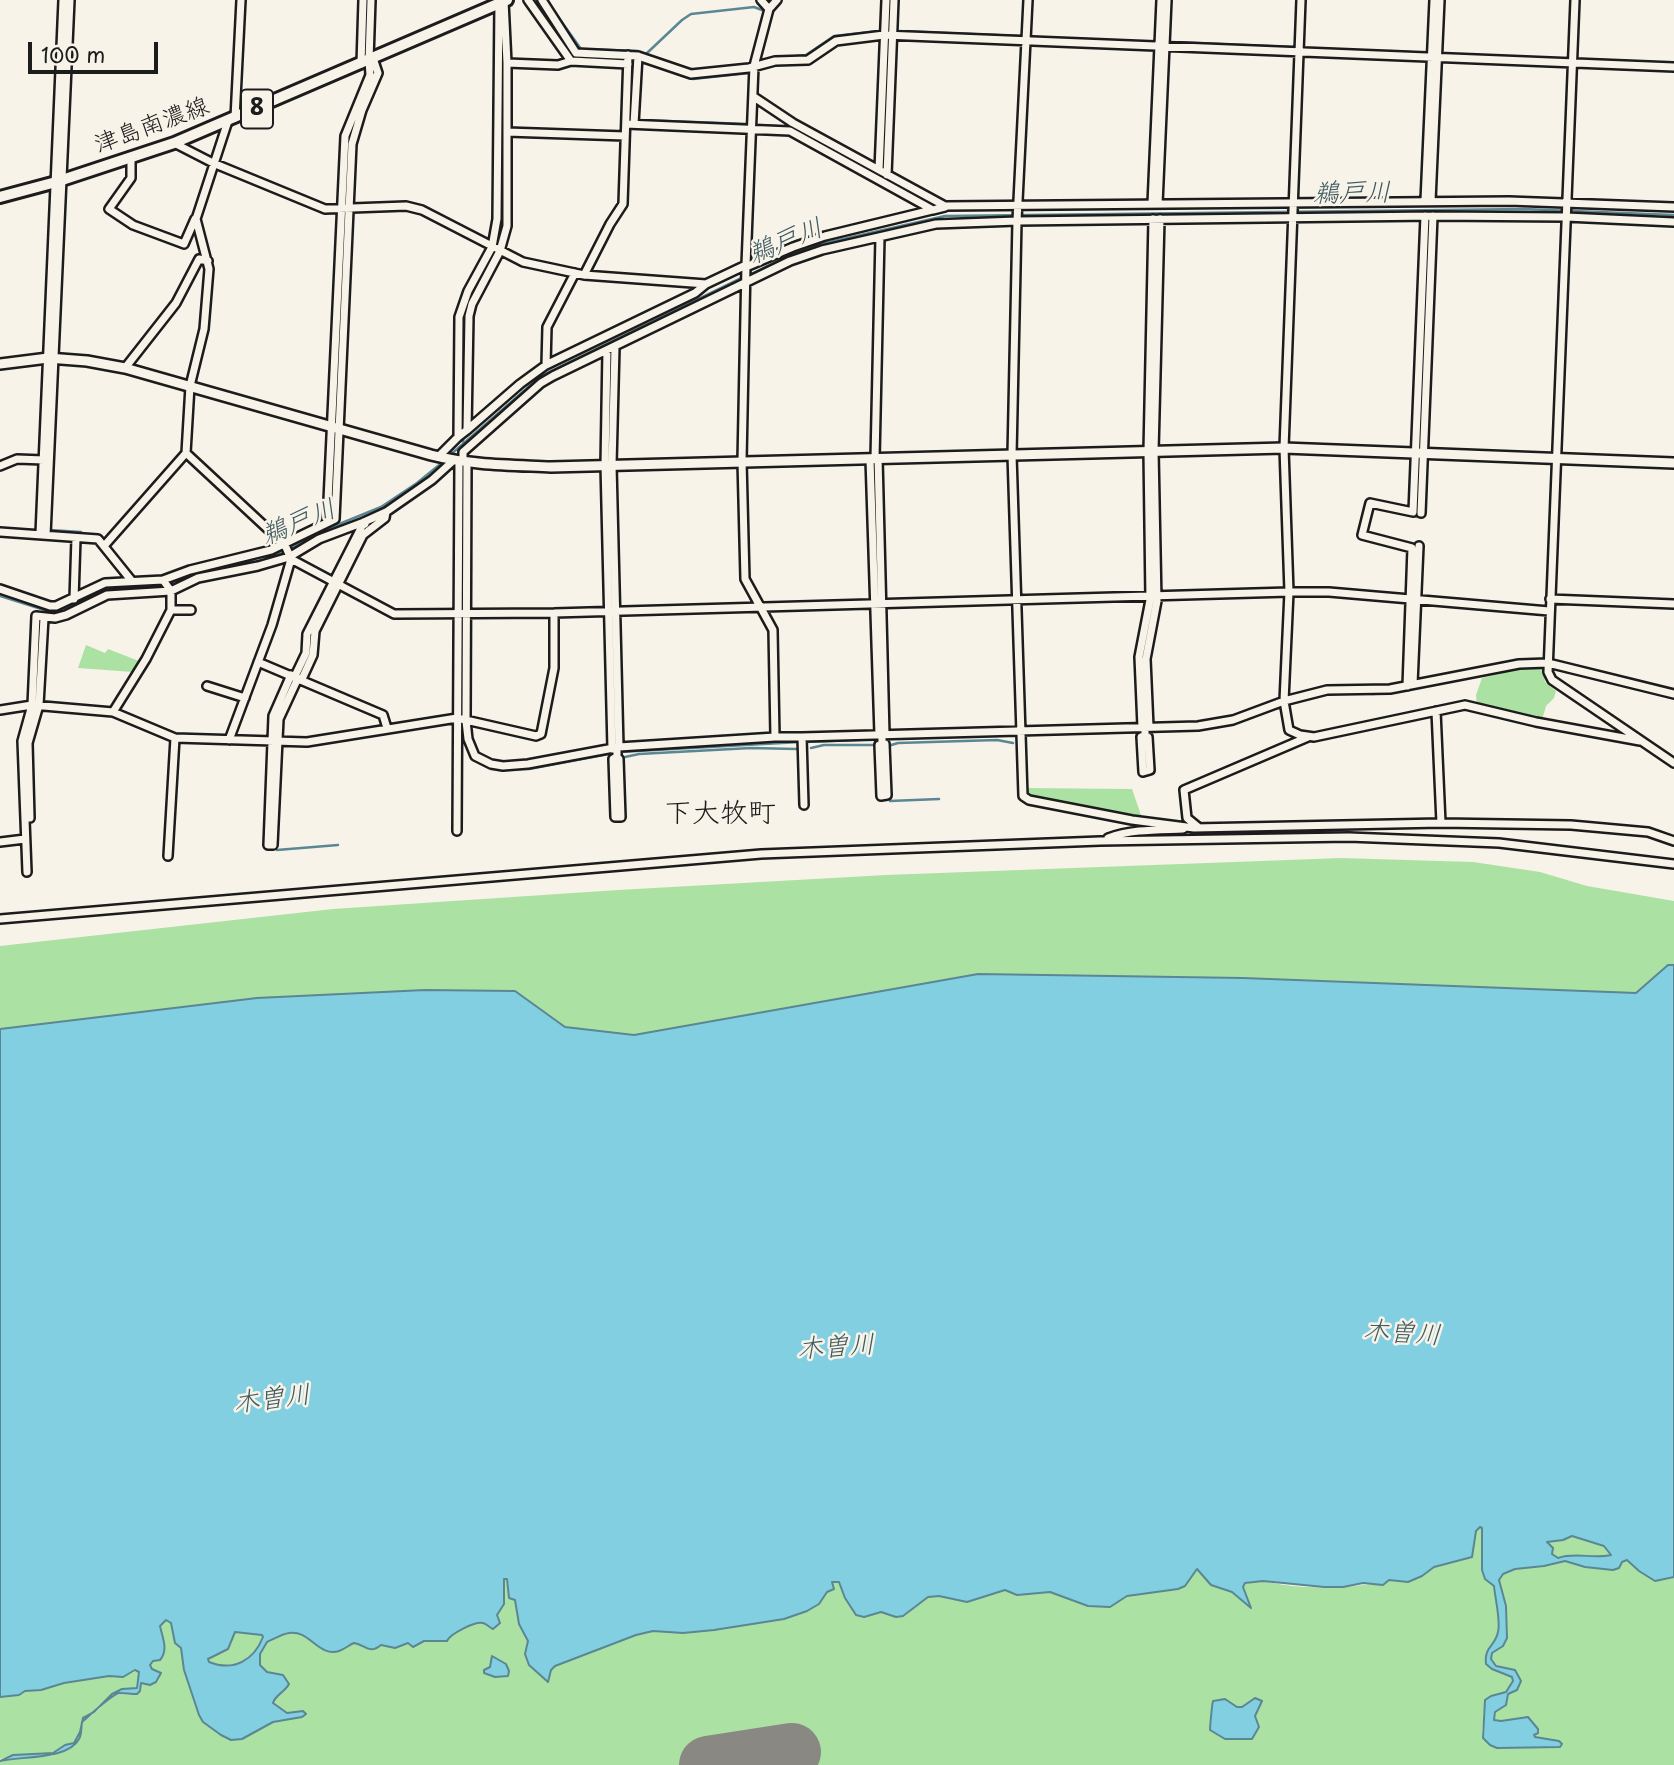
<!DOCTYPE html>
<meta charset="utf-8">
<style>
body{margin:0}
#map{position:relative;width:1674px;height:1765px;overflow:hidden;background:#f7f3e8;font-family:"Playpen Sans",sans-serif}
canvas{display:block}
.scale{position:absolute;left:28px;top:42px;width:130px;height:32px;box-sizing:border-box;border:4px solid #1c1c1c;border-top:0;padding-left:9px;font-size:21px;line-height:24px;white-space:nowrap;color:#1c1c1c;-webkit-text-stroke:5px #f7f3e8;paint-order:stroke}
</style>
<div id="map">
<canvas width="1674" height="1765"></canvas>
<div class="scale">100 m</div>
</div>
<script>
const g = document.querySelector('canvas').getContext('2d');
g.lineJoin = 'round';
function fillPath(path, color) { g.fillStyle = color; g.fill(path, 'evenodd'); }
function trace(path, color, width, dash) { g.strokeStyle = color; g.lineWidth = width; g.lineCap = dash ? 'butt' : 'round'; g.setLineDash(dash || []); g.stroke(path); }
function drawText(font, color, halo, rows, align = 'center') {
  g.font = font + ' "Playpen Sans","Klee One",sans-serif'; g.lineWidth = 5; g.setLineDash([]); g.textBaseline = 'middle'; g.strokeStyle = halo; g.fillStyle = color; for (const [text, x, y, turn = 0] of rows) {
    g.save(); g.translate(x, y); g.rotate((+turn || 0) * Math.PI / 180); g.textAlign = isNaN(turn) ? turn : align; if (halo) g.strokeText(text, 0, 0); g.fillText(text, 0, 0); g.restore();
  }
}
fillPath(new Path2D(`
 M86,645L105,653L108,649L139,661L133,672L78,668Z
 M1540,667L1543,669L1545,682L1556,691L1554,698L1546,706L1542,720L1477,705L1476,695L1482,678L1519,669Z
 M1025,788L1132,789L1142,818L1033,800L1027,796Z
 M1341,858L1473,862L1540,872L1587,886L1674,901V965H1667L1636,993L1243,978L977,974L634,1035L565,1027L515,991L425,990L257,998L0,1029V946L333,909L618,890L886,875Z
 M1480,1527L1482,1528V1570L1485,1579L1494,1586C1495,1598 1501,1622 1498,1632C1495,1647 1485,1646 1486,1664L1492,1669L1512,1677L1513,1681L1506,1692L1491,1696L1485,1700L1482,1733L1487,1743L1497,1748H1557L1562,1744L1559,1741L1535,1737L1534,1735L1539,1731L1528,1717L1501,1721L1494,1720L1496,1711L1506,1705L1508,1694L1517,1690L1521,1681L1515,1670L1496,1666L1491,1659L1492,1653L1503,1646L1507,1638L1506,1606L1499,1580L1503,1574L1515,1569L1544,1566L1565,1561L1585,1567L1613,1570L1619,1568L1622,1562L1627,1560L1639,1571L1655,1581L1674,1577V1765H0V1761L23,1757L52,1756L72,1745C63,1745 60,1752 52,1753C34,1756 18,1753 0,1759V1697L19,1695L25,1691L41,1690L64,1683L109,1676L123,1677L139,1670L137,1688C104,1693 109,1703 83,1718L81,1725C85,1718 92,1716 98,1710C116,1692 111,1695 137,1694L140,1691L141,1683L152,1685L158,1681L161,1673L152,1669L150,1665L153,1661L160,1660C168,1650 162,1636 160,1625L166,1620L171,1623L175,1643L181,1648L184,1670L199,1715L203,1722L225,1737L231,1740L242,1739L273,1722L302,1717L306,1714L303,1711L287,1713L273,1703C275,1694 285,1692 289,1684L283,1675L267,1672L260,1665V1654L267,1642C275,1638 286,1631 294,1633C310,1636 324,1656 339,1651C345,1649 349,1644 354,1643C366,1645 369,1655 381,1645L395,1648L408,1643L413,1647L424,1641H447C450,1634 475,1621 483,1623C487,1624 490,1627 493,1629L500,1623L497,1615L504,1604L503,1579H507L509,1598L515,1600L519,1624L528,1641L525,1654L529,1665L547,1682L551,1670L555,1666L636,1635L653,1631L683,1633L714,1630L784,1619L807,1611L819,1604L827,1592L834,1589L832,1582H839L845,1598L856,1615L864,1617L881,1612L896,1617L904,1616L928,1597L939,1596L967,1602L1005,1590L1017,1595L1050,1592L1088,1606L1110,1607L1127,1596L1178,1589L1185,1586L1197,1569L1211,1585L1232,1592L1250,1607L1242,1587C1248,1581 1260,1581 1268,1582C1290,1587 1316,1588 1339,1587C1356,1587 1364,1583 1383,1585L1389,1580L1408,1582L1422,1576L1434,1567L1472,1557L1476,1531ZM493,1656L506,1664L509,1671L506,1677H495L484,1673V1670L490,1667ZM1255,1698L1262,1701L1255,1716L1259,1728L1252,1739H1225L1210,1730C1210,1727 1212,1704 1213,1700L1225,1699L1236,1707H1242Z
 M1572,1536L1604,1546L1611,1555L1595,1557L1580,1555L1558,1558L1551,1554L1553,1548L1547,1542L1563,1540Z
 M235,1632L262,1635L263,1637C253,1660 234,1673 209,1662L208,1660L231,1643Z`), '#ace1a4');
const water = new Path2D(`
 M1668,965H1674V1577L1655,1581L1639,1571L1627,1560L1622,1562L1619,1568L1613,1570L1585,1567L1565,1561L1544,1566L1515,1569L1503,1574L1499,1580L1506,1606L1507,1638L1503,1646L1492,1653L1491,1659L1496,1666L1515,1670L1521,1681L1517,1690L1508,1694L1506,1705L1495,1712L1494,1720L1501,1721L1528,1717L1538,1729V1733L1534,1735L1535,1737L1559,1741L1562,1744L1560,1747L1497,1748L1490,1745L1483,1738L1485,1700L1491,1696L1506,1692L1513,1681L1512,1677L1492,1669L1486,1664C1484,1646 1495,1647 1498,1632C1501,1622 1495,1598 1494,1586L1485,1579L1482,1570V1528L1480,1527L1476,1531L1472,1557L1434,1567L1422,1576L1408,1582L1389,1580L1383,1585L1363,1583L1343,1587H1324L1263,1581L1245,1583L1243,1587L1251,1608L1232,1592L1211,1585L1197,1569L1185,1586L1178,1589L1127,1596L1110,1607L1088,1606L1050,1592L1017,1595L1005,1590L967,1602L939,1596L928,1597L903,1616L896,1617L881,1612L864,1617L856,1615L845,1598L839,1582H832L834,1589L827,1592L819,1604L807,1611L784,1619L714,1630L683,1633L653,1631L636,1635L555,1666L551,1670L548,1682L529,1665L525,1654L528,1641L519,1624L515,1600L509,1598L507,1579H504V1604L497,1615L500,1623L493,1629C489,1627 487,1624 483,1623C475,1621 450,1634 447,1641H424L413,1647L408,1643L395,1648L381,1645C369,1655 366,1645 354,1643C349,1645 345,1649 339,1651C319,1658 309,1629 289,1633C282,1634 274,1639 267,1642L260,1654V1665L267,1672L283,1675L289,1684C285,1692 275,1695 273,1703L287,1713L303,1711L306,1714L302,1717L273,1722L242,1739L231,1740L221,1735L203,1722L199,1715L184,1670L181,1648L175,1643L171,1623L166,1620L160,1626C162,1636 169,1650 160,1660L153,1661L150,1665L152,1669L161,1673L156,1682L150,1685L141,1683L140,1691L137,1694C131,1694 125,1693 119,1693C111,1695 89,1716 82,1722C81,1727 82,1734 79,1739C68,1760 21,1756 0,1761L13,1755L53,1753L65,1745L74,1743L80,1732L83,1718L94,1712L112,1694L122,1689L137,1688L139,1672L135,1670L123,1677L109,1676L64,1683L41,1690L25,1691L19,1695L0,1697V1029L257,998L425,990L515,991L565,1027L634,1035L978,974L1243,978L1636,993ZM1572,1536L1604,1546L1611,1555C1593,1559 1575,1552 1558,1558L1552,1554L1553,1548L1547,1542L1563,1540ZM235,1632L262,1635L263,1637C254,1660 234,1672 209,1662L208,1659L228,1649Z
 M492,1656L506,1664L509,1671L508,1676L495,1677L484,1673V1670L490,1667Z
 M1255,1698L1262,1701L1255,1716L1259,1727L1252,1739H1225L1210,1730C1210,1727 1212,1704 1213,1701L1225,1699L1237,1707H1242Z`);
fillPath(water, '#83cfe2');
trace(water, '#5a8793', 2);
trace(new Path2D(`
 M534,0L573,56L577,59
 M546,0L581,49L638,51
 M898,31L1020,36
 M1033,37L1152,42
 M1171,42L1293,47L1296,45
 M1306,48L1378,51
 M1390,51L1426,53
 M503,54L504,99
 M646,54L682,20L691,14L754,7L762,10
 M365,55L367,0
 M1569,56L1571,0
 M763,60L806,55L834,36L880,31
 M644,62L693,79L749,73
 M631,109L633,61
 M638,120L748,124
 M759,125L790,127L872,171
 M348,147L355,120
 M884,169L886,119
 M881,176L934,206
 M497,246L504,176
 M749,275L792,254L821,244L945,216L1524,209L1674,215
 M467,310L495,252
 M336,421L339,347
 M463,428L466,316
 M1420,445L1429,220
 M463,450V439
 M738,455L739,430
 M449,456L541,376L743,277
 M334,465L335,436
 M738,469L740,499
 M1401,513L1417,517L1419,460
 M50,530L81,532V535
 M78,579L80,544
 M747,589L752,602
 M0,596L54,613L106,590L164,587L196,573L283,552L332,527L381,507L417,483L444,461
 M462,611L463,470
 M758,611L769,632L770,646
 M462,618V717
 M310,646L312,632
 M770,655L771,702
 M1553,668L1587,676
 M302,669L309,656
 M37,682L40,620
 M1349,693L1374,694L1388,692
 M1321,695L1339,693
 M771,709V730
 M0,714L27,710
 M1237,722L1280,707
 M462,724L464,742L472,756
 M1209,728L1227,724
 M1147,731L1171,730
 M1023,735L1142,732
 M884,739L1017,735
 M805,742L879,739
 M888,746L898,743L997,740L1013,743
 M811,748L824,745H873
 M619,752L800,742
 M625,757L639,754L751,748L796,749
 M504,769H529L614,753
 M890,801L939,799
 M277,850L338,845`), '#5a8793', 2.5);
trace(new Path2D(`
 M708,1765L792,1752`), '#8a8882', 58);
const minor = new Path2D(`
 M542,0L576,53L638,56L691,74L749,68L775,61L808,60L836,41L884,35L1674,67
 M761,0L769,9L754,66L746,265L742,461L745,579L773,630L775,737H802L804,805
 M1028,0L1017,221L1012,455L1023,796L1029,800L1132,820L1194,828L1441,823L1571,825L1648,832L1674,841
 M1301,0L1284,448L1289,592L1284,701L1289,730L1300,735L1314,737L1465,705L1536,722L1640,741
 M1575,0L1548,672L1552,680L1674,763
 M769,9L777,0
 M571,61L628,64
 M507,63L558,65L571,61L528,0
 M361,64L363,0
 M754,97L793,123L879,170L886,0
 M235,118L241,0
 M228,121L196,219L209,269L204,329L190,386L186,453L285,545L291,559L394,614L554,613L1289,592H1329L1549,611
 M626,124L790,131L933,210L945,207
 M634,124L638,56
 M507,132L625,136
 M174,143L213,163L325,209L406,206L422,210L523,262L584,275L706,284L746,265
 M131,158V178L109,209L133,225L184,244L195,219
 M879,170L945,206L1509,201L1674,207
 M887,175L894,0
 M1425,201L1434,0
 M1431,201L1440,0
 M1152,204L1161,0
 M1158,204L1167,0
 M746,267L793,247L825,236L932,210
 M584,275L610,224L623,204L628,55
 M615,347L612,465L619,747
 M607,350L605,465L612,749
 M546,365L547,327L575,273
 M125,368L176,303L199,259L208,261
 M467,430L520,384L546,365L695,293L706,284
 M458,437L467,430L469,316L472,304L500,251L507,226V63L504,1
 M438,457L458,437L459,317L468,291L492,247L497,219L499,1
 M875,458L880,237
 M878,458L885,735
 M870,459L879,735
 M463,461V452L541,383L553,376L790,261L822,250L936,224L1017,221L1433,216L1566,217L1674,222
 M467,462L466,721L468,739L475,756L491,764L503,766L528,764L619,747L775,737
 M0,466L17,459L44,460
 M1421,513L1433,216
 M327,522L345,136L370,75L369,60L371,0
 M365,524L364,522L386,512
 M0,532L98,539L131,580
 M40,534L63,0
 M46,535L70,0
 M104,546L186,453
 M0,589L50,606H56L105,583L163,580L190,570L271,550L335,519L352,144L362,110L378,73L373,58
 M74,599L76,538
 M1550,599L1674,604
 M171,610H191
 M258,662L383,715L387,728
 M291,675L273,716L268,845H273L279,719L298,678
 M295,676L306,653L307,634L364,522
 M302,679L313,655L315,631L363,535L385,518L386,512L432,480L454,460
 M1413,684L1419,546
 M207,686L245,698
 M1407,686L1412,548L1362,535L1370,503L1413,512L1425,216
 M0,710L32,705L113,712L175,738L307,742L457,718L536,736L541,734L554,668V613
 M1436,711L1441,823
 M113,712L146,659L171,610V591L163,580
 M1142,727L1139,657L1150,600L1148,451L1153,219
 M1145,727V736L1141,737L1143,772L1150,770L1148,737L1145,736
 M1149,727L1146,659L1157,601L1154,451L1160,219
 M802,737L1198,726L1233,720L1284,701L1327,690L1390,689L1519,664L1548,663L1674,694
 M229,740L272,625L291,559
 M882,744H885L887,795L881,796L879,745L882,744V735
 M617,748V757L613,759L615,817H621L619,759L617,757
 M30,818L28,743L39,705L44,618
 M1198,827L1187,818L1184,790L1308,737
 M457,831L459,461
 M1108,838C1132,829 1158,830 1183,829
 M0,842L25,839
 M168,856L175,738
 M27,872L22,741L32,705L36,616L55,618L66,615L107,595L171,591L198,578L258,566L289,557L319,539L364,522
 M0,919L761,854L1100,841L1349,837L1499,843L1674,864`);
const tertiary = new Path2D(`
 M0,364L48,358L87,361L125,368L431,455C470,465 510,465 551,467L1284,448L1674,463`);
const primary = new Path2D(`
 M0,197L56,182L174,143L507,0`);
trace(minor, '#1c1c1c', 12);
trace(tertiary, '#1c1c1c', 14);
trace(primary, '#1c1c1c', 16);
trace(minor, '#f7f3e8', 7);
trace(tertiary, '#f7f3e8', 9);
trace(primary, '#f7f3e8', 10);
for (const [x, y, w] of [
 [257,109,32]
]) { const box = new Path2D(); box.roundRect(x - w / 2, y - 19.5, w, 39, 5); g.fillStyle = '#f7f3e8'; g.fill(box); trace(box, '#1c1c1c', 2); }
drawText('bold 23px', '#1c1c1c', null, [
 ["8",257,109]
]);
drawText('24px', '#1c1c1c', '#f7f3e8', [
 ["津島南濃線",152,126,-20]
]);
drawText('italic 26px', '#405b61', '#f7f3e8', [
 ["鵜戸川",1352,194,-1],
 ["鵜戸川",786,242,-22],
 ["鵜戸川",299,523,-22],
 ["木曽川",1402,1334,4],
 ["木曽川",836,1348,-4],
 ["木曽川",272,1400,-7]
]);
drawText('28px', '#1c1c1c', '#f7f3e8', [
 ["下大牧町",720,814]
]);
</script>
